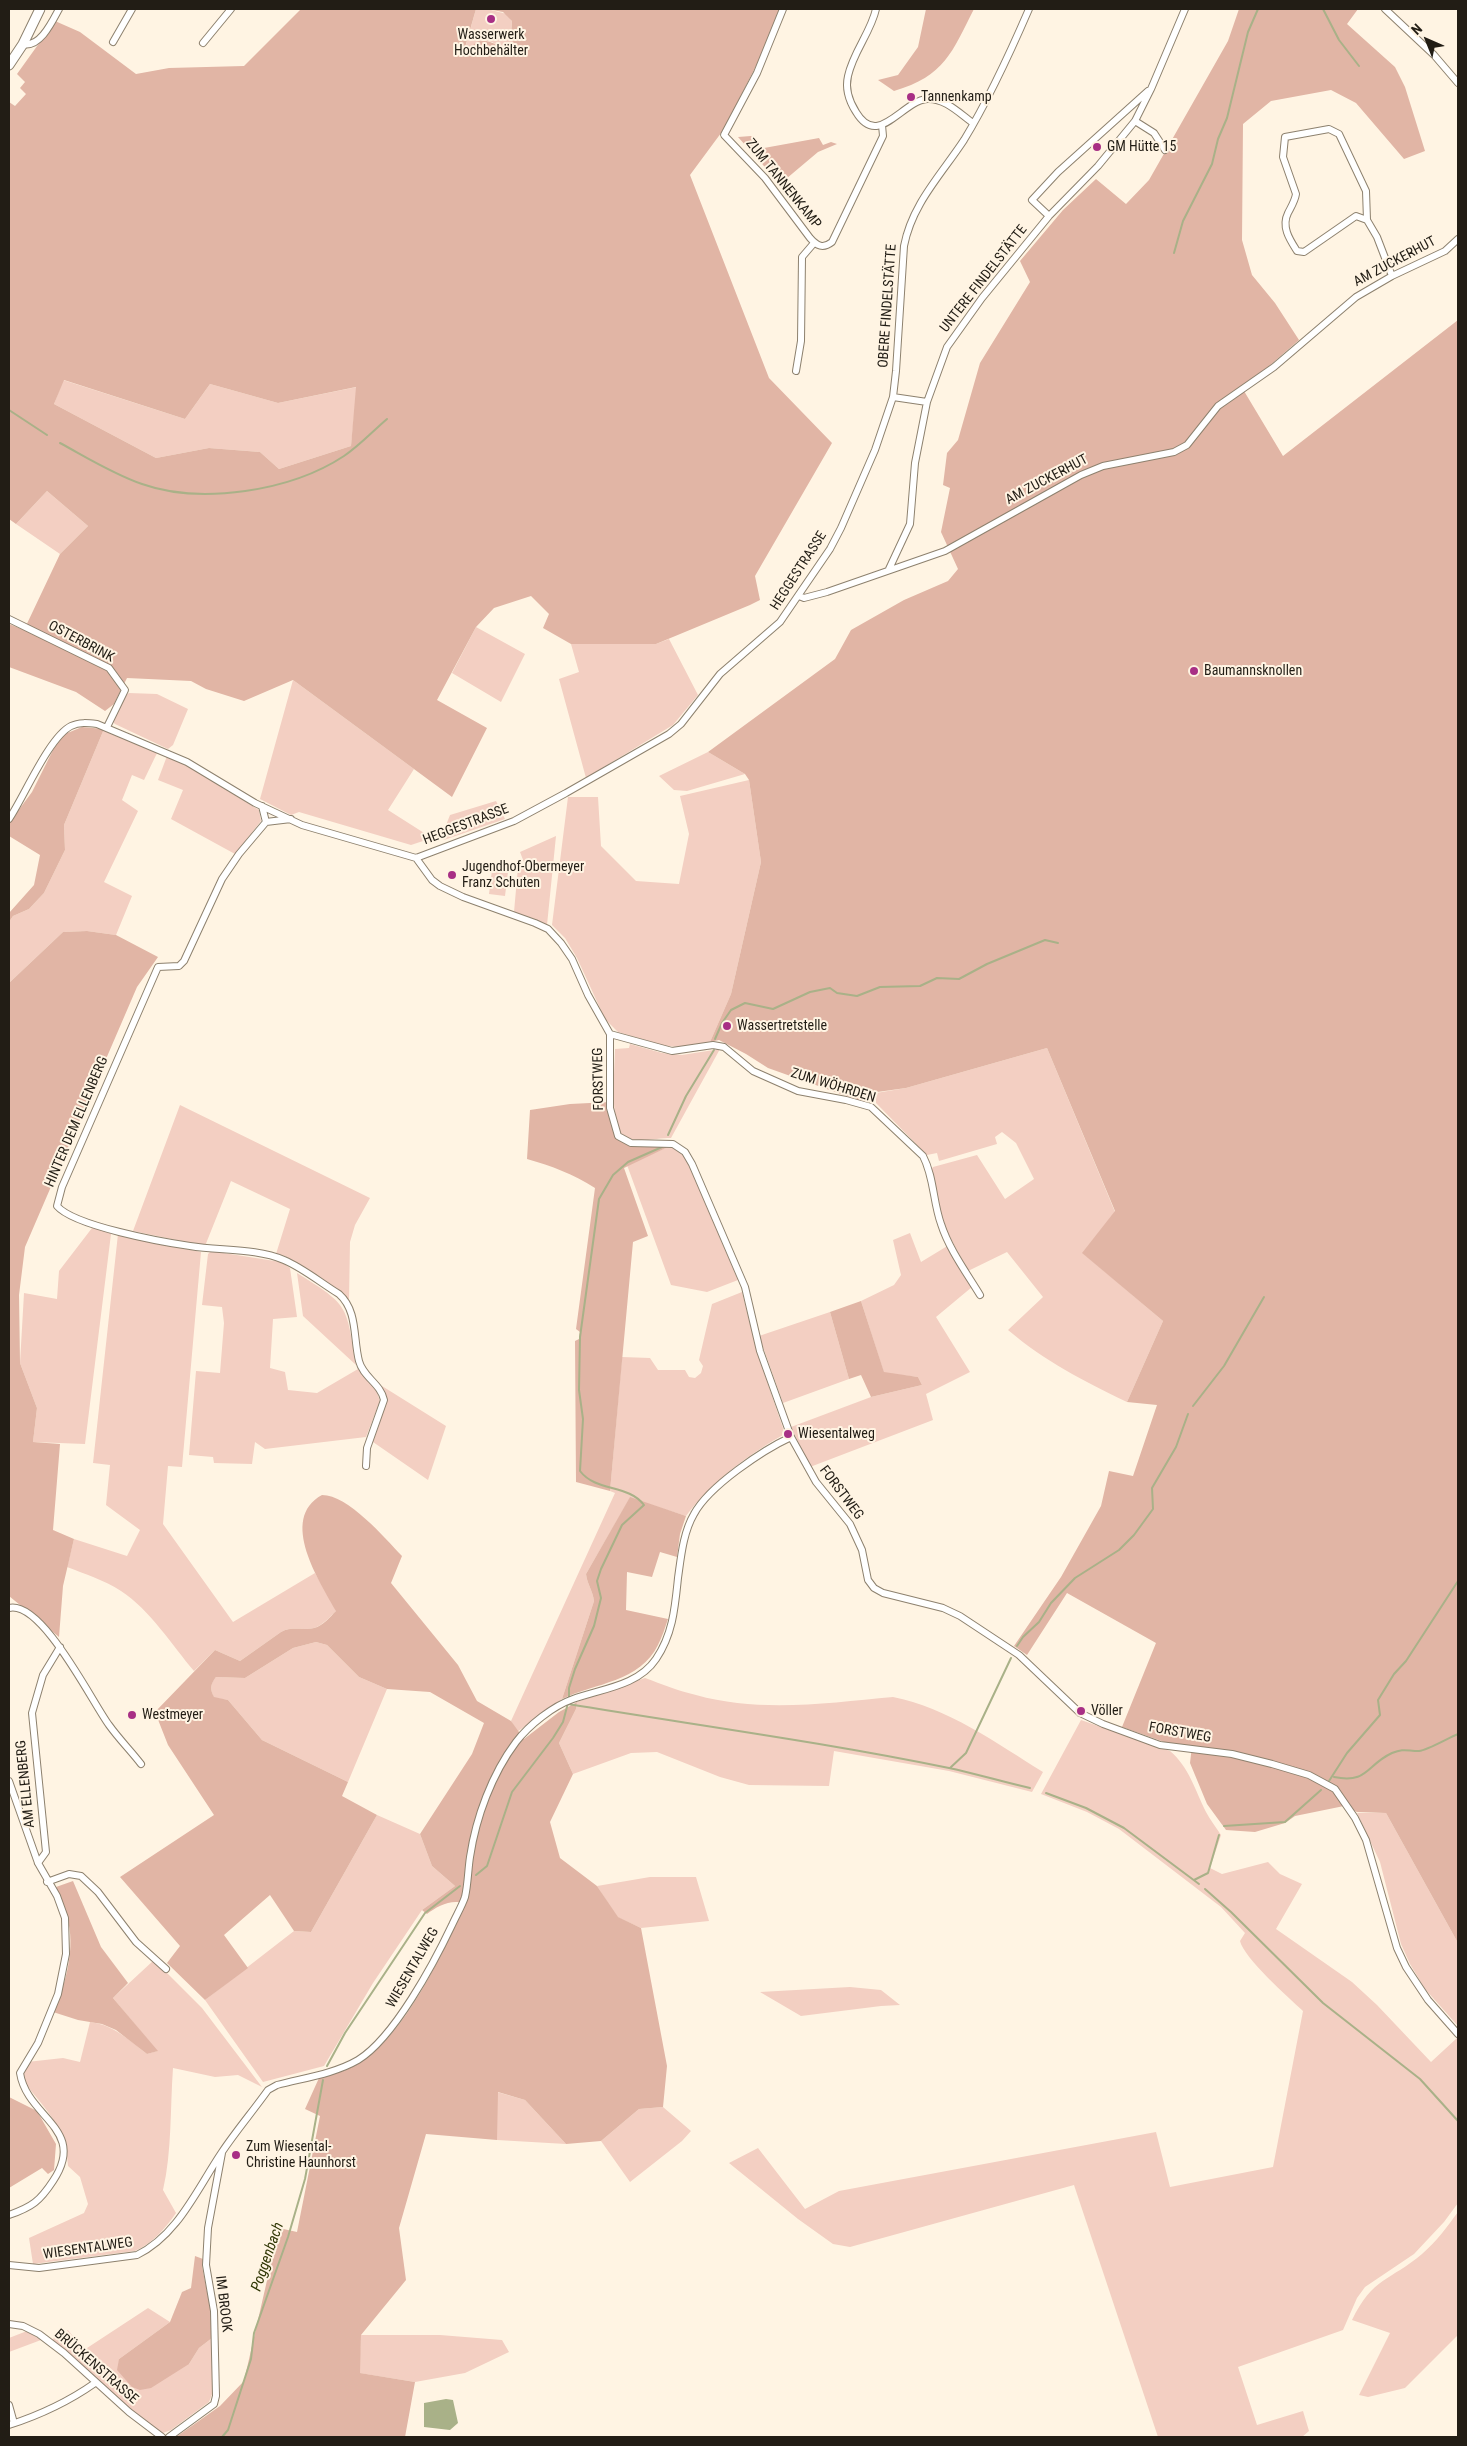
<!DOCTYPE html>
<meta charset="utf-8">
<style>
body{margin:0}
#map{position:relative;width:1467px;height:2446px;overflow:hidden;background:#fff4e3;font-family:"Roboto Condensed",sans-serif}
canvas{display:block}
.frame{position:absolute;inset:0;border:10px solid #221d15;pointer-events:none}
.north{position:absolute;left:1402px;top:15px;width:50px;height:50px;-webkit-text-stroke:4px #fff4e3;paint-order:stroke;rotate:316deg;font-size:14px;font-weight:700;line-height:20px;text-align:center;color:#221d15}
.north::after{content:'';display:block;margin:auto;width:18px;height:22px;background:#221d15;clip-path:polygon(50% 0,100% 100%,50% 72%,0 100%)}
</style>
<div id="map">
<canvas width="1467" height="2446"></canvas>
<div class="frame"></div>
<div class="north">N</div>
</div>
<script>
const g = document.querySelector('canvas').getContext('2d');
g.lineJoin = 'round';
function fillPath(path, color) { g.fillStyle = color; g.fill(path, 'evenodd'); }
function trace(path, color, width, dash) { g.strokeStyle = color; g.lineWidth = width; g.lineCap = dash ? 'butt' : 'round'; g.setLineDash(dash || []); g.stroke(path); }
function drawText(font, color, halo, rows, align = 'center') {
  g.font = font + ' "Roboto Condensed",sans-serif'; g.lineWidth = 4; g.setLineDash([]); g.textBaseline = 'middle'; g.strokeStyle = halo; g.fillStyle = color; for (const [text, x, y, turn = 0] of rows) {
    g.save(); g.translate(x, y); g.rotate((+turn || 0) * Math.PI / 180); g.textAlign = isNaN(turn) ? turn : align; if (halo) g.strokeText(text, 0, 0); g.fillText(text, 0, 0); g.restore();
  }
}
fillPath(new Path2D(`
 M476,9H487L507,14L512,21L511,32L516,50L512,55L492,42L482,40L471,47L469,52H464Z
 M63,380L185,419L210,384L278,403L357,387L351,446L279,469L260,452L209,448L156,458L54,404Z
 M47,491L88,526L60,554L16,524Z
 M476,627L525,654L501,702L452,673Z
 M669,639L698,695L673,725L586,778L559,679L579,672L571,644H656Z
 M293,680L414,769L388,810L432,838L411,845L299,812L291,815L260,799Z
 M129,693L157,694L188,709L173,745L168,749L115,724L112,721L125,696Z
 M104,729L158,751L144,780L132,775L122,800L138,811L104,882L132,896L116,935L87,931L63,932L9,983V922L13,916L29,909L44,893L65,850L64,825Z
 M708,752L745,774L687,791L674,790L659,776Z
 M167,756L186,765L259,810L261,821L235,854L171,819L183,790L158,780Z
 M749,780L761,862L731,994L710,1042L684,1047L665,1046L618,1032L605,1019L577,958L565,938L552,925L568,797H598L601,846L636,881L679,884L689,834L680,796Z
 M496,801L505,819L444,840L441,838L450,815Z
 M556,836L547,925L514,912L518,867L525,865L520,852Z
 M493,862L509,864L505,896L489,894Z
 M630,1044L662,1053L682,1055L720,1049L671,1138C658,1138 635,1143 624,1137C609,1128 615,1066 615,1049L629,1048Z
 M1047,1048L1115,1212L1083,1253L1163,1321L1127,1402C1082,1380 1046,1362 1008,1330L1043,1297L1007,1252L968,1271L943,1224L931,1170L933,1167L977,1155L1005,1199L1034,1179L1016,1143L1002,1132L995,1137L997,1144L939,1161L937,1153L927,1155L876,1103V1093L906,1088Z
 M180,1105L370,1198L355,1225L350,1242L349,1300L340,1291L285,1256L276,1254L290,1209L231,1181L205,1246L133,1231Z
 M670,1146L682,1154L687,1161L738,1280L707,1292L671,1285L627,1165Z
 M92,1228L108,1231L111,1234L85,1444L33,1442L37,1408L20,1363L24,1293L57,1299L59,1271Z
 M910,1233L921,1262L949,1245L972,1287L936,1317L970,1372L926,1394L933,1420L810,1467L791,1427L871,1397L922,1385L918,1377L884,1373L861,1301L894,1285L901,1275L893,1240Z
 M118,1234L201,1252L182,1467L168,1466L163,1524L233,1622L315,1573L337,1610C330,1617 323,1625 314,1628C303,1631 292,1626 281,1632L240,1661L215,1650L194,1671C172,1645 150,1610 121,1591C104,1580 85,1574 67,1567L74,1539L127,1556L140,1530L106,1505L110,1465L93,1463Z
 M211,1251L281,1262L290,1268L297,1317L273,1319L270,1368L285,1372L288,1390L317,1393L358,1369L376,1390L380,1401L366,1437L265,1449L255,1442L252,1464L214,1463L213,1457L189,1455L196,1371L220,1373L224,1323L222,1307L202,1305L208,1254Z
 M297,1273C350,1306 346,1305 356,1365L303,1316Z
 M742,1292L757,1352L785,1434C749,1454 711,1482 686,1516L630,1498L586,1574C587,1584 593,1591 594,1601L562,1699L517,1732L511,1721L615,1493L610,1491L622,1357L650,1358L658,1370H685L689,1377L695,1378L701,1373L703,1366L699,1360L712,1304Z
 M830,1312L849,1379L783,1403L759,1336Z
 M382,1386L446,1426L428,1480L373,1442L387,1400Z
 M316,1642L327,1645L359,1677L387,1689L348,1782L262,1740L228,1700L214,1698C210,1689 210,1684 216,1677L245,1678L293,1648Z
 M645,1678C662,1684 678,1691 696,1695C760,1713 828,1703 893,1697C946,1707 998,1744 1043,1772L1032,1792L949,1771L834,1751L829,1786L749,1785L720,1777L657,1752L631,1753L573,1774L559,1743L576,1709L577,1702Z
 M1081,1720L1170,1751C1189,1767 1195,1790 1206,1812C1210,1820 1216,1827 1221,1835L1210,1868L1222,1874L1268,1862L1280,1874L1302,1884L1276,1929L1352,1982L1377,2005L1431,2062L1457,2038L1458,2040V2203L1444,2222L1414,2254L1365,2287L1357,2298L1343,2330L1238,2367L1257,2425L1303,2411L1309,2431L1302,2437H1158L1074,2185L850,2247L833,2244L798,2219L729,2163L758,2148L805,2209L839,2191L1156,2132L1170,2187L1273,2167L1303,2011C1288,1997 1244,1958 1240,1941L1245,1933L1221,1907L1119,1829L1087,1812L1041,1794Z
 M1357,1813H1386L1458,1943V2026L1425,1989L1410,1964L1401,1944L1380,1862Z
 M377,1815L420,1834L432,1866L455,1886L422,1910L373,1983L324,2066L263,2082L205,2000L294,1931L311,1932Z
 M650,1877H696L709,1921L641,1928L617,1917L597,1886Z
 M154,1960L202,2008L262,2087L238,2075L215,2077L173,2068C170,2109 172,2151 163,2190L176,2213C164,2230 154,2242 135,2251L33,2264L29,2238L84,2213L88,2204L80,2177L68,2166C66,2128 47,2111 24,2082L23,2072L27,2062L63,2058L80,2062L90,2022C114,2025 129,2040 147,2054L157,2051L113,1998Z
 M850,1987L881,1990L900,2005L881,2006L801,2016L760,1992Z
 M497,2092L525,2100L566,2144L497,2140Z
 M663,2107L691,2131L682,2141L630,2182L601,2141L639,2109Z
 M1458,2212V2335L1405,2388L1368,2397L1359,2395L1390,2333L1352,2320C1373,2277 1390,2281 1422,2254C1436,2242 1447,2227 1458,2212Z
 M148,2308L170,2322L119,2359L189,2364L199,2348L212,2338L213,2392L209,2402L171,2430L163,2433L157,2431L91,2377L66,2351L51,2340L68,2330L84,2350Z
 M27,2331L41,2340L9,2352V2338Z
 M361,2335H440L502,2340L509,2352L465,2373L415,2382L359,2373Z`), '#f3cfc2');
fillPath(new Path2D(`
 M301,9H476L464,51L469,52C478,30 498,46 512,54L515,50L511,35L512,21L503,12L487,9H780L757,64L724,129L690,175L769,378L832,443L755,576L760,600L750,605L656,644H571L543,628L549,614L531,596L494,608L476,627L437,700L487,728L452,797L293,680L244,701L206,689L191,681L127,678L114,704L105,711L76,692L9,667V624L24,630L60,554L88,526L47,491L16,524L9,519V102L15,106L26,94L20,88L25,82L17,74L55,21L80,32L136,74L169,68L244,66ZM64,380L185,419L210,384L278,403L356,387L351,446L279,469L260,452L209,448L156,458L54,404Z
 M926,9H974C952,52 945,76 894,91L878,80L898,75L918,47Z
 M1239,9H1358L1347,24L1395,67L1405,87L1425,151L1404,159L1356,103L1331,90L1271,101L1243,124L1242,240L1252,275L1275,303L1299,340L1268,367L1241,386L1283,456L1458,320V1943L1386,1813L1357,1812L1344,1806L1295,1816L1285,1823L1255,1832L1226,1830L1207,1804L1190,1763L1192,1746L1167,1743L1122,1727L1156,1643L1067,1593L1027,1655L1014,1646L1061,1577L1101,1506L1109,1471L1133,1476L1157,1405L1127,1402L1163,1321L1082,1253L1115,1211L1047,1048L906,1088L870,1093L866,1103L768,1068L746,1054L719,1040L710,1042L731,994L761,862L749,780L745,774L708,752L835,659L851,630L904,600L948,581L958,569L941,532L950,488L943,485L947,453L958,440L980,363L1030,282L1020,261L1063,210L1096,179L1126,204L1149,180L1228,41Z
 M751,136L764,148L819,138L823,145L831,142L837,144L818,152L780,184L738,137Z
 M82,727L104,729L64,825L65,850L44,893L29,909L13,916L9,922V913L34,885L40,855L9,836V823L32,792L57,742L65,734Z
 M87,931L116,935L158,957L137,987L25,1247L19,1295L20,1363L37,1408L33,1442L60,1444L53,1530L74,1539L63,1586L59,1637L9,1596V983L63,932Z
 M610,1102C610,1153 628,1145 670,1146L624,1168L648,1236L633,1242L610,1491L576,1482L575,1341L579,1339L580,1332L576,1329L595,1188C573,1174 552,1166 527,1159L530,1110L570,1104Z
 M861,1301L884,1372L918,1377L922,1385L871,1397L861,1375L849,1379L830,1312Z
 M322,1495C348,1495 384,1537 402,1556L391,1583L458,1665L477,1701L511,1721L524,1739L559,1712L577,1702L576,1709L559,1743L573,1774L550,1822L560,1858L597,1886L618,1917L641,1928L667,2066L663,2107L639,2109L601,2141L566,2144L525,2100L498,2092L497,2140L426,2134L399,2228L406,2280L361,2335L360,2373L415,2382L405,2437H176L220,2406L244,2381L279,2228L297,2232L320,2116L305,2109L319,2078C332,2074 347,2071 358,2064C406,2034 442,1954 465,1904C453,1898 437,1906 427,1914L422,1910L455,1886L432,1866L420,1834L472,1754L484,1723L430,1692L387,1689L359,1677L327,1645L316,1642L293,1648L245,1678L216,1677C210,1685 210,1689 214,1697L228,1700L262,1740L348,1782L342,1796L377,1815L311,1932L294,1931L270,1895L224,1935L248,1968L205,2000L167,1963L180,1946L120,1877L214,1815L168,1745L155,1712L215,1650L240,1661L281,1632C292,1626 303,1631 314,1628C323,1626 330,1617 336,1611C320,1582 278,1519 322,1495Z
 M630,1497L686,1516L680,1534L677,1557L660,1552L652,1577L627,1572L626,1610L668,1619C665,1628 662,1637 658,1645C640,1682 595,1683 562,1699L594,1601C593,1591 587,1584 586,1574Z
 M73,1881L101,1947L128,1983L113,1998L158,2051L147,2054L116,2030L102,2024L78,2020L53,2012C66,1984 76,1947 67,1917C64,1907 59,1897 56,1887Z
 M9,2097L37,2111L56,2144L54,2170L48,2174L42,2168L9,2188Z
 M195,2256L203,2259L202,2266L211,2312L212,2338L199,2348L189,2364L151,2388L140,2390L132,2387L117,2370L119,2359L170,2322L182,2292L191,2288Z`), '#e1b5a5');
fillPath(new Path2D(`
 M446,2399L453,2400L458,2423L450,2430L424,2427V2403Z`), '#a9b188');
trace(new Path2D(`
 M1323,9L1339,40L1359,66
 M1174,253L1183,221L1212,164L1218,139L1227,118L1248,32L1258,9
 M9,410L47,435
 M60,443C86,457 113,474 142,484C201,505 291,491 344,456C359,446 373,431 387,419
 M715,1039L722,1023L731,1010L745,1003L773,1009L810,992L830,988L837,993L857,996L880,987L920,986L937,978L959,979L987,964L1045,940L1058,943
 M668,1135L686,1096L714,1050
 M1193,1406L1224,1366L1264,1297
 M1017,1646L1023,1637L1039,1622L1051,1603L1075,1578L1119,1550L1134,1535L1153,1509L1152,1488L1176,1447L1188,1414
 M569,1698V1688L575,1669L594,1626L601,1598L597,1581L601,1569L622,1525L644,1505C628,1484 596,1492 580,1471L583,1419L579,1390L580,1337L599,1199L613,1175L628,1162L662,1147
 M568,1704C695,1725 823,1742 949,1768C977,1774 1003,1782 1030,1788
 M950,1768L966,1753L1011,1658
 M1334,1777C1368,1784 1366,1765 1392,1753C1404,1748 1407,1751 1419,1751C1428,1750 1448,1738 1458,1734
 M1329,1781L1347,1753L1380,1715L1378,1700L1394,1674L1406,1661L1458,1581
 M1046,1793L1086,1808L1124,1828L1199,1884
 M1224,1826L1285,1822L1321,1790
 M476,1875L487,1866L512,1792L553,1738L563,1722L568,1703
 M1194,1880L1208,1873L1219,1835
 M1205,1889L1231,1912L1323,2003L1420,2079L1458,2121
 M327,2066L345,2033L425,1913L460,1886
 M222,2437L228,2430L251,2359L254,2333L288,2237L305,2179L323,2080`), '#a9b188', 2);
const street = new Path2D(`
 M783,9L757,73L724,135L765,178L810,238C817,246 823,249 832,242L883,136L882,125
 M876,9C871,32 853,52 848,76C845,89 849,101 856,112C878,149 902,101 927,99C945,98 959,113 973,123
 M1385,9L1434,55L1458,83
 M113,42L132,9
 M203,43L231,9
 M23,44C40,48 52,22 59,9
 M1135,121L1154,133L1165,150
 M1049,216L1032,200L1058,172L1148,91
 M1367,220L1366,191L1339,134L1329,129L1285,137L1283,157L1296,194C1295,201 1291,207 1288,213C1281,227 1290,240 1297,251L1304,252L1356,216L1367,220L1377,237L1392,276
 M796,371L801,341L802,257L814,243
 M893,397L927,402
 M889,569L910,524L915,463L927,402L947,347L982,298L1049,216L1098,166L1135,121L1151,89L1185,9
 M799,596L804,598L827,592L945,551L1081,475L1103,466L1174,452L1187,445L1218,406L1274,367L1356,297L1392,276L1445,251L1458,239
 M9,619L109,668L125,690L107,727
 M262,806L266,822
 M9,819C24,797 49,737 71,726C79,722 88,723 97,724L187,762L255,803L302,825L416,858L514,821L566,793L669,734L681,724L720,674L780,622L830,549L841,528L875,450L893,397L896,371L904,246C912,204 941,175 964,140C989,99 1010,53 1029,9
 M291,819L266,822L239,854L222,879L184,961L179,966L158,967L62,1187L57,1206C74,1226 162,1242 190,1246C220,1251 256,1248 284,1260C303,1268 321,1283 339,1294C358,1311 353,1338 359,1361C363,1377 381,1384 384,1400L367,1448L366,1466
 M416,858L432,880L440,886L463,897L535,923L548,929L561,943L572,959L588,995L610,1034V1108L618,1136L631,1143L673,1144L685,1152L692,1164L745,1287L760,1351L791,1437L816,1482L850,1524L862,1550L868,1580L874,1588L883,1593L943,1608L960,1616L1019,1655L1080,1713L1103,1724L1160,1745L1232,1754L1272,1764L1309,1775L1335,1789L1355,1818L1366,1840L1397,1948L1406,1967L1428,2000L1458,2034
 M610,1034L672,1051L713,1045L724,1047L753,1071L798,1091L846,1100L871,1107L923,1156C934,1177 933,1202 941,1224C949,1249 966,1272 980,1295
 M9,1608C42,1600 92,1702 109,1725C119,1739 131,1751 141,1764
 M9,1781L38,1863L57,1896L65,1918L66,1954L58,1994L38,2043L20,2073C27,2118 88,2129 53,2181C40,2201 32,2207 9,2215
 M38,1863L46,1852L32,1713L43,1675L60,1647
 M47,1882L69,1874L81,1876L98,1892L136,1942L166,1969
 M9,2265L39,2268L137,2255C178,2235 197,2189 222,2152C236,2131 253,2111 268,2090L277,2085C303,2078 334,2074 358,2060C394,2038 434,1963 452,1925C456,1916 462,1906 465,1897C468,1884 468,1870 470,1857C476,1817 492,1774 516,1742C529,1725 553,1706 573,1699C601,1689 638,1686 656,1659C673,1634 675,1607 678,1578C681,1557 683,1533 694,1514C709,1486 763,1450 791,1437
 M9,2324L23,2326L39,2334L64,2353L129,2412L162,2437
 M9,2405L14,2423
 M9,2425C40,2415 68,2402 95,2383
 M169,2437L214,2404L216,2396L214,2311L206,2265L208,2228L222,2153`);
const secondary = new Path2D(`
 M9,65L23,44L40,9`);
trace(street, '#8d816e', 8);
trace(secondary, '#8d816e', 11);
trace(street, '#fff', 6);
trace(secondary, '#fff', 9);
for (const [x, y, r, color] of [
 [491,19,5,"#a82f85"],
 [911,97,5,"#a82f85"],
 [1097,147,5,"#a82f85"],
 [1194,671,5,"#a82f85"],
 [452,875,5,"#a82f85"],
 [727,1026,5,"#a82f85"],
 [788,1434,5,"#a82f85"],
 [1081,1711,5,"#a82f85"],
 [132,1715,5,"#a82f85"],
 [236,2155,5,"#a82f85"]
]) { const dot = new Path2D(); dot.arc(x, y, r, 0, 2 * Math.PI); g.fillStyle = color; g.fill(dot); trace(dot, '#fff4e3', 2); }
drawText('14px', '#221d15', '#fff4e3', [
 ["Wasserwerk",491,35,"center"],
 ["Hochbehälter",491,51,"center"],
 ["Tannenkamp",921,97],
 ["GM Hütte 15",1107,147],
 ["Baumannsknollen",1204,671],
 ["Jugendhof-Obermeyer",462,867],
 ["Franz Schuten",462,883],
 ["Wassertretstelle",737,1026],
 ["Wiesentalweg",798,1434],
 ["Völler",1091,1711],
 ["Westmeyer",142,1715],
 ["Zum Wiesental-",246,2147],
 ["Christine Haunhorst",246,2163]
], 'left');
drawText('14px', '#221d15', '#fff4e3', [
 ["ZUM TANNENKAMP",783,184,51],
 ["AM ZUCKERHUT",1395,262,-28],
 ["UNTERE FINDELSTÄTTE",984,279,-52],
 ["OBERE FINDELSTÄTTE",888,306,-86],
 ["AM ZUCKERHUT",1047,480,-28],
 ["HEGGESTRASSE",799,571,-57],
 ["OSTERBRINK",81,642,28],
 ["HEGGESTRASSE",466,825,-21],
 ["FORSTWEG",599,1079,-91],
 ["ZUM WÖHRDEN",833,1086,17],
 ["HINTER DEM ELLENBERG",77,1122,-67],
 ["FORSTWEG",841,1493,53],
 ["FORSTWEG",1180,1733,10],
 ["AM ELLENBERG",26,1784,-96],
 ["WIESENTALWEG",413,1968,-60],
 ["WIESENTALWEG",88,2249,-8],
 ["IM BROOK",223,2304,83],
 ["BRÜCKENSTRASSE",96,2367,41]
]);
drawText('italic 15px', '#303604', '#fff4e3', [
 ["Poggenbach",268,2257,-71]
]);
</script>
